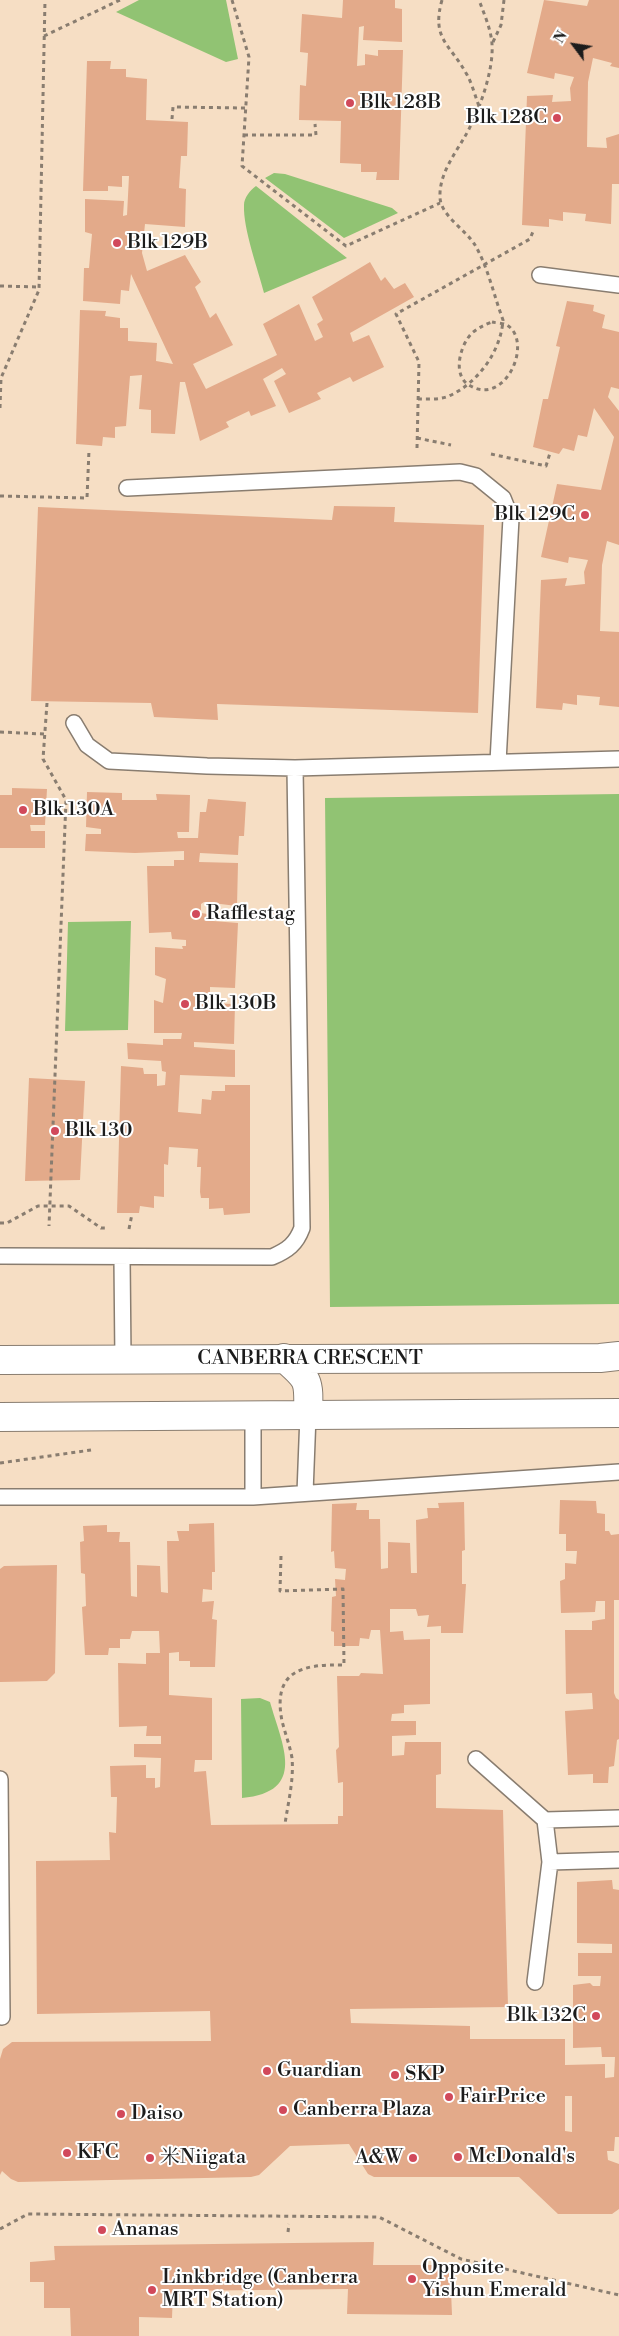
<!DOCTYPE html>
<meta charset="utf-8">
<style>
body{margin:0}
#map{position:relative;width:619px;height:2336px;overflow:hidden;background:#f6dec4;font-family:"Libre Bodoni",serif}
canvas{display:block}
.north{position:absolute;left:549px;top:20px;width:50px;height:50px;-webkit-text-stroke:4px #fff;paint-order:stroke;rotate:301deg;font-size:14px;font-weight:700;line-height:20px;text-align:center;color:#1c1c1c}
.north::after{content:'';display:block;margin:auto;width:18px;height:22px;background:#1c1c1c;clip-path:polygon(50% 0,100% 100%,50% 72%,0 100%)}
</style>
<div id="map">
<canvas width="619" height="2336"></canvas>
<div class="north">N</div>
</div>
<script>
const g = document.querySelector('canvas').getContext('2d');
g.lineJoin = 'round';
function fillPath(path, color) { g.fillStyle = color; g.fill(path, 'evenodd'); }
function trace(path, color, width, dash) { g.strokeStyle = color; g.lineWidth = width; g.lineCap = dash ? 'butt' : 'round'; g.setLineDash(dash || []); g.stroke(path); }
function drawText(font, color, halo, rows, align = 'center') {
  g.font = font + ' "Libre Bodoni","Noto Serif SC",serif'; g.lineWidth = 4; g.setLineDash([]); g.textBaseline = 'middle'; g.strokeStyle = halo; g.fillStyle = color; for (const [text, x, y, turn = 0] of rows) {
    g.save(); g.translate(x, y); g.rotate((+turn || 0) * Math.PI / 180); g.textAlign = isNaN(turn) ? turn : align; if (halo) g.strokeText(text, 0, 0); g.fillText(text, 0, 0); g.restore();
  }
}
fillPath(new Path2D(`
 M139,0H226L238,59L226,62L116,12Z
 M274,173L285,174L392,208L398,213L344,238L265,178Z
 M256,186L347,258L264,293C258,269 243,229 244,205C244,198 250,190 256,186Z
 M619,794V1304L330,1307L325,798Z
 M131,921L128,1030L65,1031L68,922Z
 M260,1698L270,1702C282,1745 308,1792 242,1798L241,1699Z`), '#91c373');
fillPath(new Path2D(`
 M343,0H395V8L402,9V42L363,40L364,26L359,27L357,66L365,65V54L378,56V50H403L399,180H376L377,172H361V164L340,163L341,121L299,120L300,85L306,86L308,53L300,52L302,14L342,18Z
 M544,0L587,6L589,0H619V68L610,66L612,63L593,58L588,82L587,147L607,148L606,138L619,134V184H612L611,224L585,221L586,214L563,212V221L549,219V227L522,225L527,96L553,95L552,102L571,101L570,88L574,77L555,73L554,79L527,73Z
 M87,61H111L110,69H126V77L147,79L146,120L188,122L187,156H181L179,188L186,189L185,227L145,224L142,253L147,271L185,255L201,282L195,287L210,318L216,313L233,345L193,364L206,389L277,355L263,324L299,304L315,341L323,337L317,324L323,320L312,297L370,262L381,281L385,277L394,289L405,283L414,297L350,333L353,342L369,335L384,367L353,382L350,377L317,393L321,399L289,413L274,381L286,374L282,368L263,379L276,406L251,416L249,411L226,422L229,427L200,441L185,382H180L175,434L151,433V410L139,409L142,375L130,376L126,426L115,427V438L103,437L102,446L76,444L80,310L106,311L105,316L120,318V328H128V341L157,343L156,361L173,364L131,274L129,291L121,290L120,304L83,301L84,268H89L92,234L85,232V199L124,201L123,216L127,215L129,176H122V187L108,186V191H83Z
 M567,301L594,305L593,311L605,315L602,328L619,332V389L611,387L608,397L619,411V545L607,541L602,565L600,631L619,632V707L599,705L600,697L577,695V705L563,703L562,710L536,708L541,580L567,578L565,586L585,584L584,572L588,560L569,557L568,563L541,557L557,484L601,490L614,437L594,408L587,437L578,435L574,451L563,448L559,454L533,447L543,399H548L560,347L556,346Z
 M334,506L395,507L394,522L484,525L478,713L217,704L218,720L154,717L151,703L31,701L38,507L332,520Z
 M12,788L47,789L45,825H30L31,831H45V848H0V795H12Z
 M87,792L122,793V800H157L156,794L190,795L189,832H177L178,838H198L200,812H206L208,799L246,802L244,836H239L238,855L200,853L199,862L238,863L237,906L204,902L201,904V913L214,915L213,921L238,923L235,988L210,987V994L199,993L198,1003L235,1004L234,1044L194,1042V1047L235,1050V1077L180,1075L178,1112L201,1114L202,1099L211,1100L212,1091H225V1085H250V1213L224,1215L223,1208L209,1209V1198H201L200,1192L201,1167H197L198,1149L169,1147L168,1165L164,1164V1197L154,1196V1208L140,1206L139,1213H117L121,1066L143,1068L144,1074H157V1086L165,1085L166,1072L162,1071L161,1061L128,1059L127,1043L163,1045V1039H181L182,1033H154V1000L163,1003L166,979L155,975V947L183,949L182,946H186V940L172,939L171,932L149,933L147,866H174V860H184V851L135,853L85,851L86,834H101V829L86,827Z
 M29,1078L85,1081L80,1180L25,1181Z
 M560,1500L596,1501L597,1513L605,1514V1531H609L611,1535L619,1534V1600H614V1693L616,1698L619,1700V1739L617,1740L614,1766L609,1767L608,1783H593V1774L568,1775L565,1711L593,1709L592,1693L566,1694L565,1630H592V1621L605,1619V1601H596L595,1612L561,1613L560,1581L565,1579V1563L576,1564L577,1551H566V1534H559Z
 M464,1502L465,1550L462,1551V1584H466L463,1633H441V1626L427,1627L429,1615L418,1616L416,1609H390V1632L403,1631L404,1640L430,1639V1704L404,1705V1713L392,1714L391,1721H416V1735L392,1736V1756L404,1755L405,1742H441V1774L436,1775V1808L503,1810L508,2007L350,2009L351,2023L470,2026V2039H565V2065L605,2064V2078L614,2077L615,2057H602L601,2047L573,2048V1985L590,1983L593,1986H600L601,1976H578V1953H612V1944L577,1943V1882L612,1880L613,1889L619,1890V2137H615L614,2151H607L608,2160L619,2164V2209L612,2214H558L519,2177H374L368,2174L349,2144L290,2146L259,2175L251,2177L18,2182L11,2179L2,2171L0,2175V2059L3,2049L12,2042L211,2041L210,2011L37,2014L36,1861L110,1860L109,1832L116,1833L117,1797H111L110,1766L146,1765V1778H155V1788L160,1787L161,1758L134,1757V1744H161V1736H146L147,1726L119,1727L118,1663L146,1664V1653H160L159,1631H132L130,1639H120V1648H109L108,1655H85L82,1607L86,1606L85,1574L81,1573L80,1542L84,1541L83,1526L107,1525V1532H120L119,1542H130L131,1596L137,1597V1565L160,1566L161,1592L168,1593L167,1541H179L177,1531H189V1524L214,1523L215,1572H212V1590L203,1589L202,1602L214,1601L212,1619L217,1620L215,1667H190V1661H179V1652L169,1653V1695L212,1698V1760H195L194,1772L206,1771L211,1825L338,1824V1816H343V1782L338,1783L336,1750L339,1747L337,1676H359L361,1673L383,1674L380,1630H371L369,1639L360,1638L359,1646H334V1632L331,1631L332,1597L336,1596L335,1579L345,1580L346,1569L335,1568L334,1551L331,1552L332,1504L357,1503L356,1510H369V1519H380L381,1569L388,1568V1542L410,1543L411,1573H417L416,1520L428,1518L427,1508H439L438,1503ZM565,2096H572V2132L565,2131Z
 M57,1565L55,1673L47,1681L0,1682V1569L4,1566Z
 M374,2242L373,2265H450L452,2315L347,2314L348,2289L173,2291L172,2318L139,2317V2336H71L70,2308H44V2282H30V2262L55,2260L54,2246Z`), '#e3aa8a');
const service = new Path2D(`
 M540,275L619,285
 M127,488L460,472L476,476L503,498L511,518L498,762
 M74,723L87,745L109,761L207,766L295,768L619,759
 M0,1256L272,1257C288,1250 296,1244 302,1228L295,768
 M122,1258L123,1360
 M253,1415V1497
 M305,1493L308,1415
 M0,1497H253L619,1472
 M476,1759L545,1820L550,1862L535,1982
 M0,1779L2,2017
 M545,1820L619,1818
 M550,1862L619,1860`);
const minor = new Path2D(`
 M284,1358C310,1380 309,1381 308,1415
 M0,1360L600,1358L619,1356
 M0,1417L619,1413`);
trace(service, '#897d70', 18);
trace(minor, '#897d70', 30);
trace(new Path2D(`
 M232,0L249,57L242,166L346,246L440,203
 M442,0C431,39 450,44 466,73C472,83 475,96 479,106
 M44,36L120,0
 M493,42L501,25L504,0
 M172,119L173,107L245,108
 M244,135H316L315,124
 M0,286L39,287
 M492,322C496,323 503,323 507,325C534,342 505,408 469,385C452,375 460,345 472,333C478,328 484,325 492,322Z
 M418,399C428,399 439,400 449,396C478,383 501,351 503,320C494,296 488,267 475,245C466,230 440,215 440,197C439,175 454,155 464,138C478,115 494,71 492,44C491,29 484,14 479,0
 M0,408L1,378L39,290L45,0
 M417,438L451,445
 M417,448L419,362L396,314L530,239L534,229
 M491,454L546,466L550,453
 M0,496L87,498L89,450
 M47,703L43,759L66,800L49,1226
 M0,732L44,734
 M0,1223H7L38,1206H69L101,1228H105
 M129,1229L132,1214
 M0,1463L91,1450
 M281,1556L280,1591L343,1589L344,1665C303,1664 272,1670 282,1721C285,1733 290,1746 292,1758C294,1780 288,1803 285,1824
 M0,2229L28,2214L379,2217L461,2259L619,2295
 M288,2232L289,2224`), '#897d70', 3, [4, 4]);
trace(service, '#fff', 15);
trace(minor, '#fff', 28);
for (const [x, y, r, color] of [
 [350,103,5,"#d1495b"],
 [557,118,5,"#d1495b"],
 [117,243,5,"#d1495b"],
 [585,515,5,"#d1495b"],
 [23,810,5,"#d1495b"],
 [196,914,5,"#d1495b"],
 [185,1004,5,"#d1495b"],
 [55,1131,5,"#d1495b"],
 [596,2016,5,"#d1495b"],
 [267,2071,5,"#d1495b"],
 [395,2075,5,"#d1495b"],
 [449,2097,5,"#d1495b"],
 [283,2110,5,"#d1495b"],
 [121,2114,5,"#d1495b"],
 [67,2153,5,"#d1495b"],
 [458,2157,5,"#d1495b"],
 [150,2158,5,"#d1495b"],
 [413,2158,5,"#d1495b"],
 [102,2230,5,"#d1495b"],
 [412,2279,5,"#d1495b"],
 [152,2290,5,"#d1495b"]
]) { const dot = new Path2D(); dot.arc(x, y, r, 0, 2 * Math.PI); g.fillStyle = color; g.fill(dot); trace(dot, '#fff', 2); }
drawText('20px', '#1c1c1c', '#fff', [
 ["Blk 128B",360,103],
 ["Blk 128C",547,118,"right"],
 ["Blk 129B",127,243],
 ["Blk 129C",575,515,"right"],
 ["Blk 130A",33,810],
 ["Rafflestag",206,914],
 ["Blk 130B",195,1004],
 ["Blk 130",65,1131],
 ["Blk 132C",586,2016,"right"],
 ["Guardian",277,2071],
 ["SKP",405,2075],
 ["FairPrice",459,2097],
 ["Canberra Plaza",293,2110],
 ["Daiso",131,2114],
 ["KFC",77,2153],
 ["McDonald's",468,2157],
 ["米Niigata",160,2158],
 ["A&W",403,2158,"right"],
 ["Ananas",112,2230],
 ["Opposite",422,2268],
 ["Yishun Emerald",422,2291],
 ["Linkbridge (Canberra",162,2278],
 ["MRT Station)",162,2301]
], 'left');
drawText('20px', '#1c1c1c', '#fff', [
 ["CANBERRA CRESCENT",310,1359]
]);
</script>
